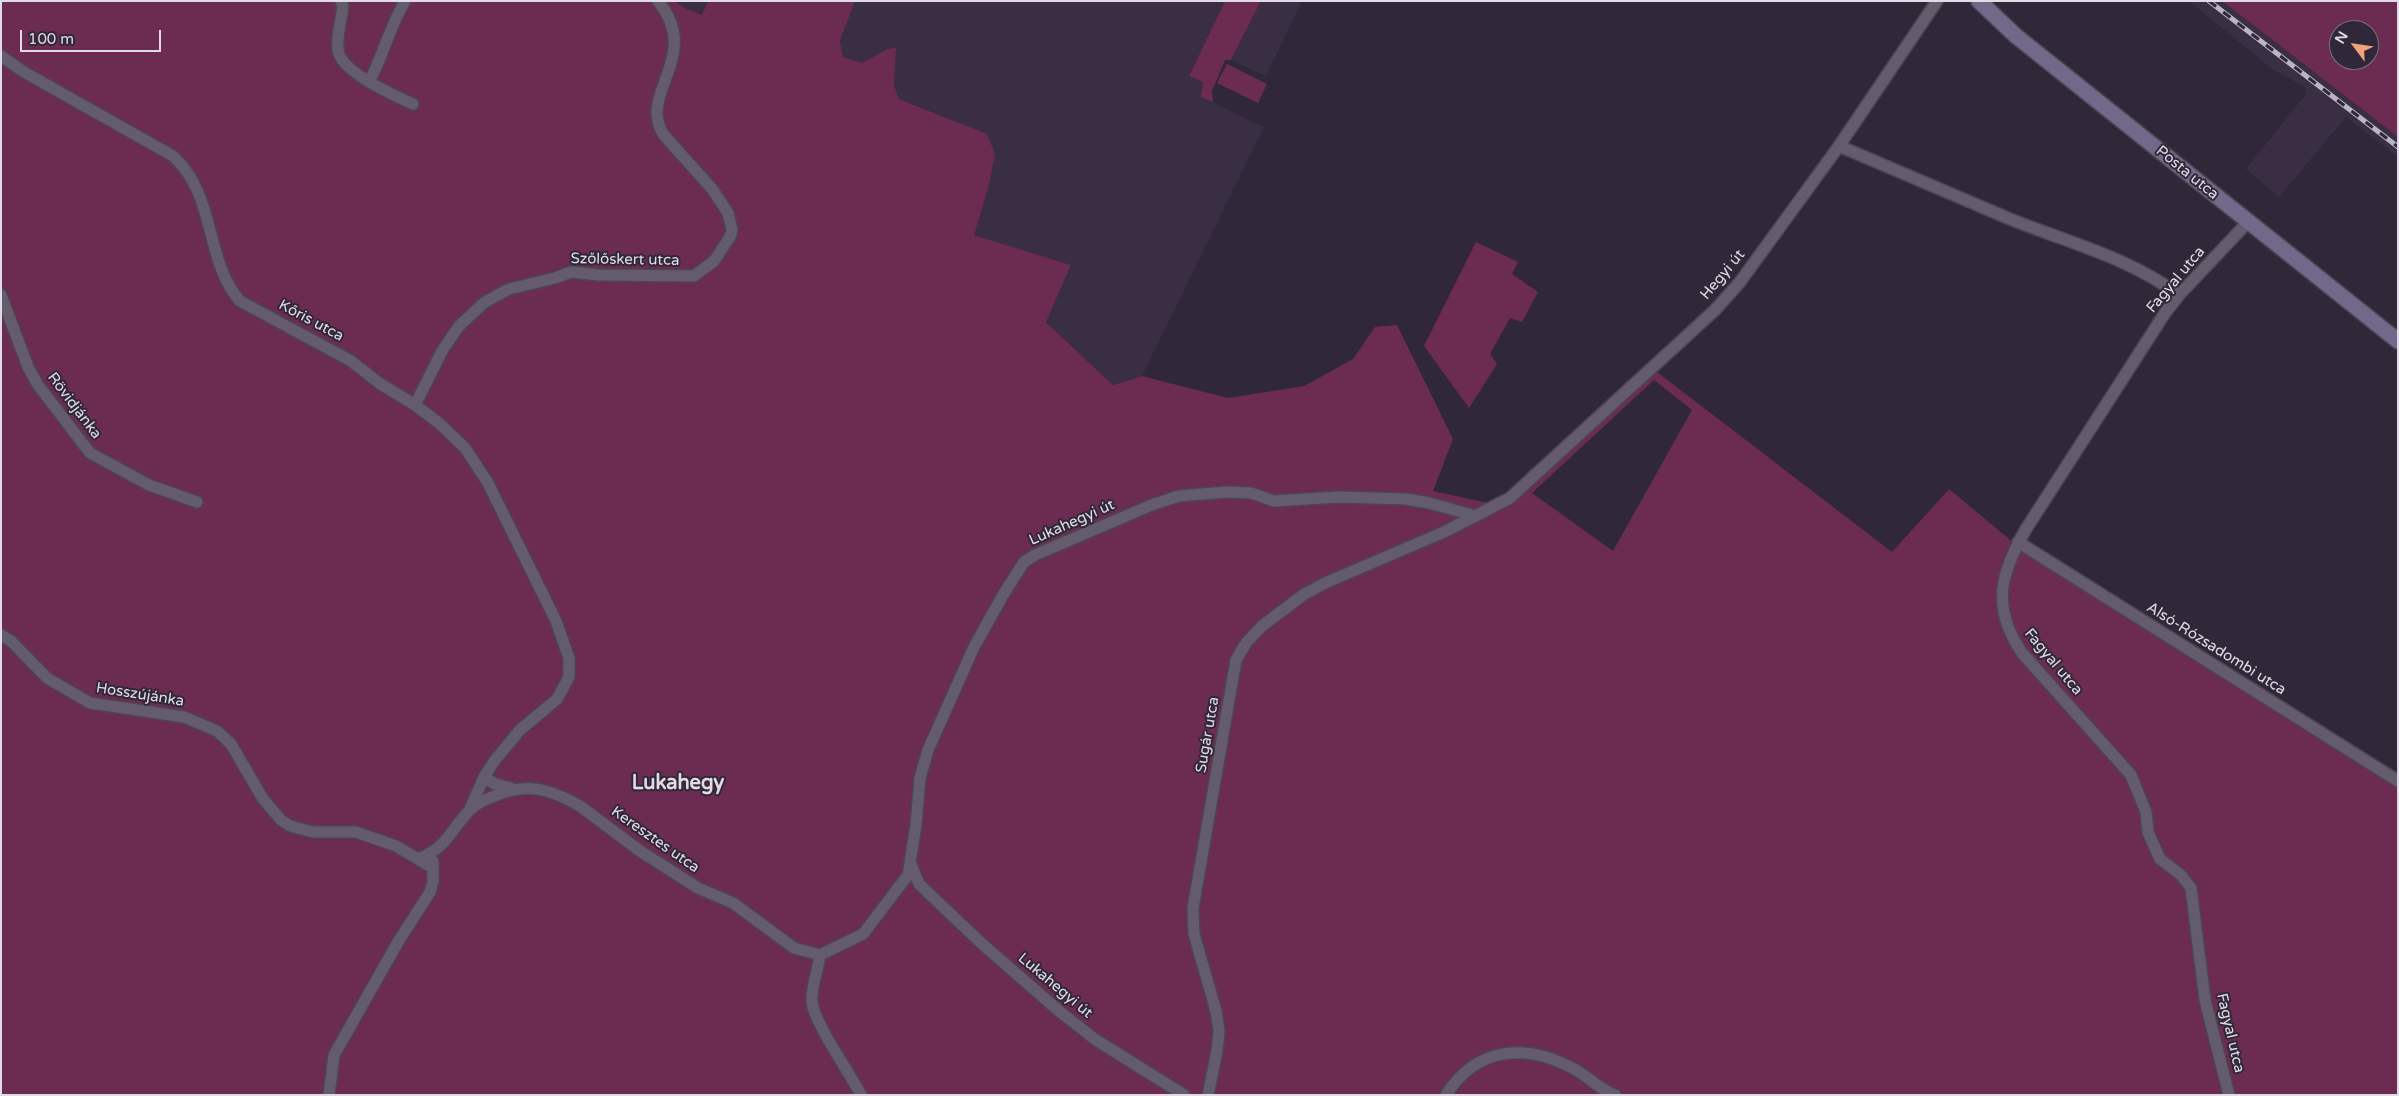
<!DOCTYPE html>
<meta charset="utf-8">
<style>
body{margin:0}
#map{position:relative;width:2399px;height:1096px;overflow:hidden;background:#302838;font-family:"Varela Round",sans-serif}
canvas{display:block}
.frame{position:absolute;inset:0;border:2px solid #e0dbe6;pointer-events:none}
.north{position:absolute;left:2329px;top:20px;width:50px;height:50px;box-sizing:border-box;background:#302838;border:1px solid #76707e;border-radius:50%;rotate:301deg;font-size:14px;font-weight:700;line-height:20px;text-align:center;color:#e0dbe6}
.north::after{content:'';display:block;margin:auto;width:18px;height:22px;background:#f0a378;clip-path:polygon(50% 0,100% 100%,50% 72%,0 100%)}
.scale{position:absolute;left:20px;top:30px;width:141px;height:22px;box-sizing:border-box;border:2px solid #e0dbe6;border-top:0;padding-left:6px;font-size:15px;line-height:18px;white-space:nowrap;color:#e0dbe6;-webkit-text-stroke:4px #302838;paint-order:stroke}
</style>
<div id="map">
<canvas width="2399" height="1096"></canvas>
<div class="frame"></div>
<div class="north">N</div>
<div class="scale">100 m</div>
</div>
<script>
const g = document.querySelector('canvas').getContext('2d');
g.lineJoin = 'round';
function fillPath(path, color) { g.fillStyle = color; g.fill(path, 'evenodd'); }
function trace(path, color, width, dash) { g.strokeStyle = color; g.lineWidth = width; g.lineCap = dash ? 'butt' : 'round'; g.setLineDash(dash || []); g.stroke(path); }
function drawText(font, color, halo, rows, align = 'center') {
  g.font = font + ' "Varela Round",sans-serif'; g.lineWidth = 4; g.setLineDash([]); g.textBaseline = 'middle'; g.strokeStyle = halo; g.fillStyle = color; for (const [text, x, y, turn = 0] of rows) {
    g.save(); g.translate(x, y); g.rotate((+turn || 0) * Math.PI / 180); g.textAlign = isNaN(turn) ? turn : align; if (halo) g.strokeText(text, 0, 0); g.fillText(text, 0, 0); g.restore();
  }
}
fillPath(new Path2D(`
 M675,1H708L703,15L683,7Z
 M855,1H1225L1189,76L1203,82L1202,97L1264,127L1142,376L1113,385L1046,321L1071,265L974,235L988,189L946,117L899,99L894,85L895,48L887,49L862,63L843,57L840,41Z
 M1261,1H1302L1266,76L1231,60Z
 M2189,1H2222L2398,137V157L2346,117L2279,197L2246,169L2306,94L2305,87L2272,69Z`), '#392e44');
fillPath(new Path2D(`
 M1,1H675L683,7L702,15L708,1H855L840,41L843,57L862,63L887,49L896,48L894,85L899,99L987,134L995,154L988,189L974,235L1071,265L1046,322L1113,385L1142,376L1228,398L1304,386L1353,359L1375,327L1397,325L1453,439L1433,491L1493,504L1657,372L1892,552L1949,489L2026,553L2398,783V1095H1ZM1654,380L1692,410L1613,551L1532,493Z
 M1225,1H1261L1231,60H1225L1212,91L1213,102L1201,97L1203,82L1189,76Z
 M2222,1H2398V137ZM2339,30H2369V60H2339Z
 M1227,64L1267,84L1258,103L1217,83Z
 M1476,242L1518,262L1512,274L1538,292L1522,322L1510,318L1490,354L1497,364L1469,408L1424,346Z`), '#6c2b50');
const street = new Path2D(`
 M341,1L343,7C341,21 335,42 339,54C346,74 395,96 413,104
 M1,56L24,72L173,156C217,196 204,260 240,301L351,361L379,383L415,405L439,423L465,448L488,483L556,621L569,658V677L557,699L520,730L495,760L484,777L495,784L511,788
 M369,82C383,56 390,26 405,1
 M1839,146C1896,170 1953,195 2010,219C2067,242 2130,258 2179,295
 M1,295L28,367L38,385L90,453L149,485L197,502
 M415,405L442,351L459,326L485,302L509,289L555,278L571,272L599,275L694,276L714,261L730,237L732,230L728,213L713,190L663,134C638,92 703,56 658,1
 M2018,542L2398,781
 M1,635L11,641L47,678L90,703L184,717L217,731L231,744L263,799L281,820L290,826L313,832H356L396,846L433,868
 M470,809L484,777
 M420,858C446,848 450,831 469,811C474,805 484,800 492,797C526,782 548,788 580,806L640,851L698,888L733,903L794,948L820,955L863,934L908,875L916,825L920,778L928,750L974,647L1003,595L1024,562L1035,555L1154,504L1179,496L1226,492L1251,493L1274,501L1339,497L1406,499L1429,503L1476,516
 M911,864L919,884L980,942L1059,1011L1096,1040L1184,1095
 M820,955C818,971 811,986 812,1002C814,1023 850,1073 861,1095
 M329,1095L334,1055L398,942L430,892L433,882V861
 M1208,1095L1217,1051L1219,1031L1216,1011L1194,934L1193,908L1236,660L1246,643L1262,626L1303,595L1325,583L1444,532L1510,498L1715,310L1740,282L1839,146L1937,1
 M1446,1095C1478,1045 1528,1043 1576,1070C1590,1078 1600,1090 1615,1095
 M2229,1095L2205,1000L2191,888L2181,875L2160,859L2148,832L2146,812L2131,775L2022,653C1991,607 2000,574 2026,529L2165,313L2179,295L2248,222`);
const secondary = new Path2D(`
 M1979,1L2016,36L2398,341`);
trace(street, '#4c4553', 14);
trace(secondary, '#4c4553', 18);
trace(street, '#645b6d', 11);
trace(secondary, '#71698a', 15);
const rail = new Path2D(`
 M2209,1L2398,147`);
trace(rail, '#bbb5c2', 5);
trace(rail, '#302838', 3, [9]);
drawText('15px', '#e0dbe6', '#302838', [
 ["Posta utca",2187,173,39],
 ["Szőlőskert utca",625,260,1],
 ["Hegyi út",1723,275,-50],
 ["Fagyal utca",2176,280,-50],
 ["Kőris utca",311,321,28],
 ["Rövidjánka",74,406,53],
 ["Lukahegyi út",1072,523,-24],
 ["Alsó-Rózsadombi utca",2216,649,32],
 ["Fagyal utca",2053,662,50],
 ["Hosszújánka",140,695,9],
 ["Sugár utca",1208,735,-80],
 ["Keresztes utca",655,840,35],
 ["Lukahegyi út",1055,986,40],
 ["Fagyal utca",2230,1033,77]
]);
drawText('bold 20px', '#e0dbe6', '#302838', [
 ["Lukahegy",678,784]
]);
</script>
